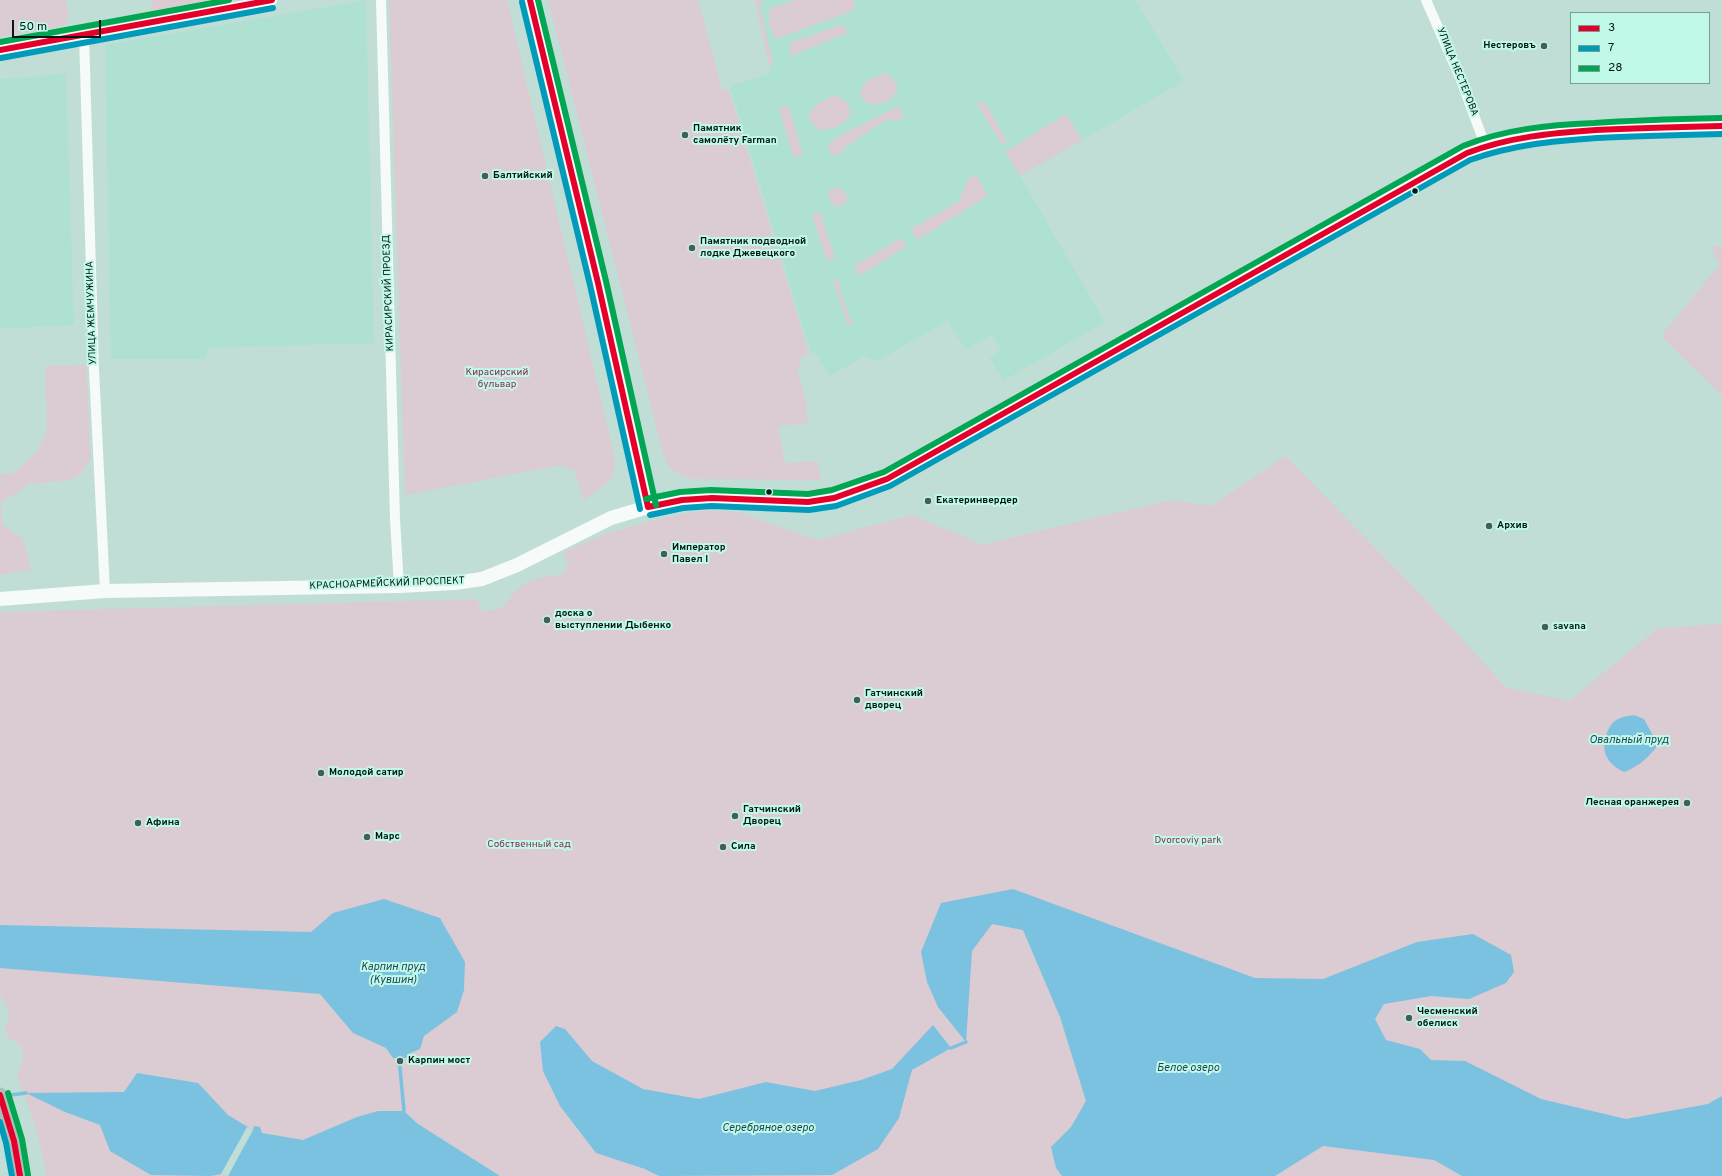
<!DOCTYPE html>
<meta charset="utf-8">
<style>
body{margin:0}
#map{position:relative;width:1722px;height:1176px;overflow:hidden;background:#c1ded6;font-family:Overpass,sans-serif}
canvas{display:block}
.legend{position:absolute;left:1570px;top:12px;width:140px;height:72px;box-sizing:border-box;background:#c1f9e8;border:1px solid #759f93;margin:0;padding:5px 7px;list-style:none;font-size:12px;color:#041914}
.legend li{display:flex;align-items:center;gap:8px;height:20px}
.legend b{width:20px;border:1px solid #759f93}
.scale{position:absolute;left:12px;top:20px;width:89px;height:18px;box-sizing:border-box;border:2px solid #041914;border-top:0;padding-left:5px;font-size:12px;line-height:14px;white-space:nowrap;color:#041914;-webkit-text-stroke:3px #c1f9e8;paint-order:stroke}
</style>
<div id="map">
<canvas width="1722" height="1176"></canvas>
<ul class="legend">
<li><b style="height:5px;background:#e4002b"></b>3</li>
<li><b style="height:5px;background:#009bbb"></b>7</li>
<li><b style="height:5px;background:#00a651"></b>28</li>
</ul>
<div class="scale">50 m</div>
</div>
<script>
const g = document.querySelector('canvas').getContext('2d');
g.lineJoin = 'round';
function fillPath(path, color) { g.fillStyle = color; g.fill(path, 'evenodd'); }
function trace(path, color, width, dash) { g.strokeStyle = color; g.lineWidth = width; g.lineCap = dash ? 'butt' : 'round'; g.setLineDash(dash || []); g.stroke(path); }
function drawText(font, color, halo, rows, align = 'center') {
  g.font = font + ' Overpass,sans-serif'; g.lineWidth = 4; g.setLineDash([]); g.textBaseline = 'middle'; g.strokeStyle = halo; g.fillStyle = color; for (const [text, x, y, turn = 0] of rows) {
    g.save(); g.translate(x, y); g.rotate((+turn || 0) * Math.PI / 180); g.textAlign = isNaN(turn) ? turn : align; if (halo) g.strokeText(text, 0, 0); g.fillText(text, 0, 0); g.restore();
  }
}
fillPath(new Path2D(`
 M366,0L374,343L209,348L204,359H111L105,45Z
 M755,0H1136L1184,81L1020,176L1105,322L1003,381L989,357L1001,350L992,335L965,350L948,321L877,361L865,356L830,376L814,352L811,354L730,86L771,73Z
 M66,74L74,325L0,329V79Z`), '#afe1d2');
fillPath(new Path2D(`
 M0,0H66L69,15L66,25L0,37Z
 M152,0H208L151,12Z
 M389,0H507L615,459L613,476L601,489L583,500L575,471L562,465L405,495Z
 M548,0H698L722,89L729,91L809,354L802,356L798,372L805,398L808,423L778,426L785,463L818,461L821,480L691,479C674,473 669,470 663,453Z
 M755,0H762L760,6L773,63L769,66Z
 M795,0H854L855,10L776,39L769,24V9Z
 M842,24L848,33L790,56V43Z
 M884,73L893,78L898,91C890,103 881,104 868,104L860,95C863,80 871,79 884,73Z
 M832,96C845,97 851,103 850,117C838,127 834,129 818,130L811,121L809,113L816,105Z
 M982,101L986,104L1007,142L1002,145L977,104Z
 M785,106L789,108L803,154L793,157L779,107Z
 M897,107L902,110L903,120H886L848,145L838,156L829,153L828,146L839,136Z
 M1066,114L1082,140L1020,176L1005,152Z
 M976,175L988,196L917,240L911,229L959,201L968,179Z
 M833,188H840L848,196L845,204L837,207L830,201L828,192Z
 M820,212L835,257L827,261L812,214Z
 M901,238L907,246L859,276L854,266Z
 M1722,246V396L1661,336L1720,264L1710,247Z
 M838,279L841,295L852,323L848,326L833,280Z
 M86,365L91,459L81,474L71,480L30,484L1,503L2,524L23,539L31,570L0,575V474H12L38,451L47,430L45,366Z
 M1285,456L1412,585L1506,687L1569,701L1657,629L1722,623V1176H46C42,1142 30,1108 17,1077L24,1057C21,1047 20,1040 9,1040L4,1027C13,1016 8,1006 0,995V612L477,599L482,612L501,608L517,590L526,583L546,576L561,575L568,564L563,552L605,534L662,518L705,510L738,512L817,540L912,515C934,526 959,532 980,545L1171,500L1211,506Z`), '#dbcbd3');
fillPath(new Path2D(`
 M1634,715L1644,719L1658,745C1649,757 1638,767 1624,772C1616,768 1609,763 1606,755C1604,751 1604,743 1605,739C1610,722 1616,717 1634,715Z
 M1013,889L1255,978L1323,979L1417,942L1473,934L1511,955L1514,972L1506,983L1469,999L1431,996L1384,1004L1375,1019L1386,1040L1420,1049L1431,1060L1465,1061L1541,1099L1626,1119L1708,1104L1722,1096V1176H1462L1434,1160L1323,1146L1275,1176H1062L1056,1168L1051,1147L1071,1127L1086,1101L1060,1017L1023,930L992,924L972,951L966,1042L938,1007L927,982L921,952L941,903Z
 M384,899L440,918L465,962L464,990L457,1012L424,1036L420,1049L408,1054L407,1058H393L386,1048L353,1033L320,994L0,968V925L311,932L333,913Z
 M933,1025L951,1048L912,1070L899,1118L878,1149L832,1175L659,1176L645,1169L596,1153L560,1106L543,1071L540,1042L556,1026L565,1029L592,1061L643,1089L699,1099L766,1082L815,1091L861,1080L892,1069Z
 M137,1073L198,1083L228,1115L253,1130L254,1126L260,1127L262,1133L303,1140L357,1117L378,1111H404L418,1124L500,1176H226L221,1174L211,1176L151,1175L110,1151L100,1125L65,1112L26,1093L124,1092Z`), '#7ac2e0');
fillPath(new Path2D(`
 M247,1127L253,1130L228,1176H226L221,1174Z`), '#c1ded6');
trace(new Path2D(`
 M951,1048L966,1042
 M399,1058L404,1111
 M3,1096L26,1093`), '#7ac2e0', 3.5);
trace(new Path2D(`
 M381,0L395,519L399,586
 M530,0L598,283L648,507
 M1426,0L1461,80L1485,145
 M84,35L94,370L105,591
 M0,50L130,27L272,0`), '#f6faf9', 10);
trace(new Path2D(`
 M0,599L105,591L399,586L455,583L482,579L517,565L611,518L648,507L682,500L712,498L808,502L834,498L887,479L1467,153C1507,136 1545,134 1587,131C1632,128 1677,127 1722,126`), '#f6faf9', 14);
trace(new Path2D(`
 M0,1095L14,1141L20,1176`), '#adbfbb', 15);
trace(new Path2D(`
 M530,0L598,283L648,507
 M0,50L272,0
 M648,507L682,500L712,498L808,502L834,498L887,479L1467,153C1509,137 1552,133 1596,130C1638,128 1680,127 1722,126
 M0,1095L14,1141L20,1176`), '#e4002b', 6);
trace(new Path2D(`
 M522,2L590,285L640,509
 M1,58L273,8
 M650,515L683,508L712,506L809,510L836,506L890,486L1470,160C1511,145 1553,141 1597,138C1638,136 1680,135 1722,134
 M0,1122L6,1143L12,1176`), '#009bbb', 6);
trace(new Path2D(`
 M538,0L606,281L656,505
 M0,42L229,0
 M646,499L680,492L711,490L808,494L832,490L884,472L1463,146C1505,129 1549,125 1594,123C1637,120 1679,119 1722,118
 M8,1093L22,1139L28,1175`), '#00a651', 6);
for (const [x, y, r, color] of [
 [1544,46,4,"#465e58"],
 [685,135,4,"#465e58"],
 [485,176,4,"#465e58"],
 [1415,191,3.5,"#041914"],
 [692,248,4,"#465e58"],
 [769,492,3.5,"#041914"],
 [928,501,4,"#465e58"],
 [1489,526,4,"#465e58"],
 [664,554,4,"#465e58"],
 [547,620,4,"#465e58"],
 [1545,627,4,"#465e58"],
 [857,700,4,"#465e58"],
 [321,773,4,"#465e58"],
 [1687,803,4,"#465e58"],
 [735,816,4,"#465e58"],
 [138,823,4,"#465e58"],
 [367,837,4,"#465e58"],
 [723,847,4,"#465e58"],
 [1409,1018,4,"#465e58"],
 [400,1061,4,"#465e58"]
]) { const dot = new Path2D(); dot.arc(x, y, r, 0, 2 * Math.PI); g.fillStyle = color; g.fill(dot); trace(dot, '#c1f9e8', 1.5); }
drawText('bold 10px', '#041914', '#c1f9e8', [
 ["Нестеровъ",1536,46,"right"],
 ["Памятник",693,129],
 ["самолёту Farman",693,141],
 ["Балтийский",493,176],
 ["Памятник подводной",700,242],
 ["лодке Джевецкого",700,254],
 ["Екатеринвердер",936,501],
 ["Архив",1497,526],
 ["Император",672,548],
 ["Павел I",672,560],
 ["доска о",555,614],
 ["выступлении Дыбенко",555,626],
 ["savana",1553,627],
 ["Гатчинский",865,694],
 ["дворец",865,706],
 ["Молодой сатир",329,773],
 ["Лесная оранжерея",1679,803,"right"],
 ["Гатчинский",743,810],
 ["Дворец",743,822],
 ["Афина",146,823],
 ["Марс",375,837],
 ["Сила",731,847],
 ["Чесменский",1417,1012],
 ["обелиск",1417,1024],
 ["Карпин мост",408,1061]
], 'left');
drawText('10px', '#041914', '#c1f9e8', [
 ["УЛИЦА НЕСТЕРОВА",1457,72,68],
 ["КИРАСИРСКИЙ ПРОЕЗД",389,293,-92],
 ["УЛИЦА ЖЕМЧУЖИНА",92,313,-92],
 ["КРАСНОАРМЕЙСКИЙ ПРОСПЕКТ",387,584,-2]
]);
drawText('10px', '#8c2a5a', '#c1f9e8', [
 ["Кирасирский",497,373],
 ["бульвар",497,385],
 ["Dvorcoviy park",1188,841],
 ["Собственный сад",529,845]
]);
drawText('italic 11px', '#1c4357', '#c1f9e8', [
 ["Овальный пруд",1629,741],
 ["Карпин пруд",393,968],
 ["(Кувшин)",393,981],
 ["Белое озеро",1188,1069],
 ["Серебряное озеро",768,1129]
]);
</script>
